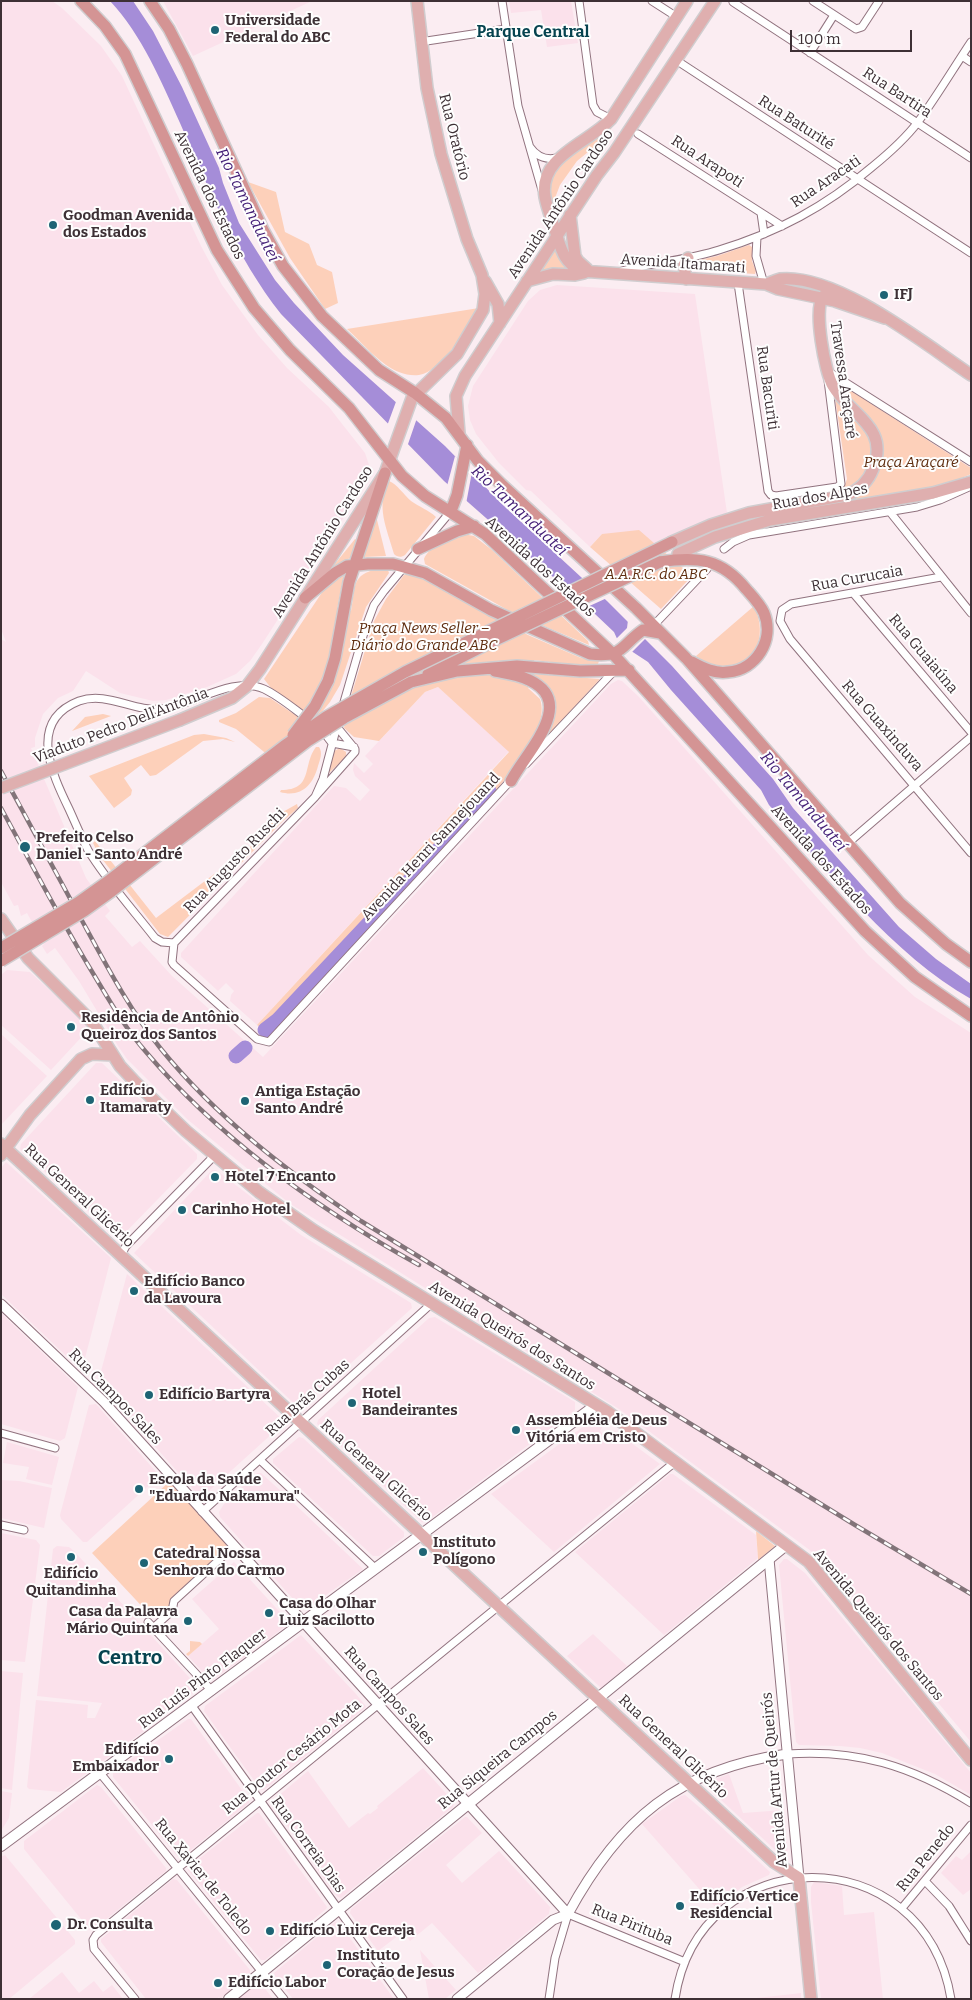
<!DOCTYPE html>
<meta charset="utf-8">
<style>
body{margin:0}
#map{position:relative;width:972px;height:2000px;overflow:hidden;background:#fbedf2;font-family:Bitter,serif}
canvas{display:block}
.frame{position:absolute;inset:0;border:2px solid #3d3035;pointer-events:none}
.scale{position:absolute;left:790px;top:30px;width:122px;height:22px;box-sizing:border-box;border:2px solid #3d3035;border-top:0;padding-left:6px;font-size:15px;line-height:18px;white-space:nowrap;color:#3d3035;-webkit-text-stroke:4px #fefefe;paint-order:stroke}
</style>
<div id="map">
<canvas width="972" height="2000"></canvas>
<div class="frame"></div>
<div class="scale">100 m</div>
</div>
<script>
const g = document.querySelector('canvas').getContext('2d');
g.lineJoin = 'round';
function fillPath(path, color) { g.fillStyle = color; g.fill(path, 'evenodd'); }
function trace(path, color, width, dash) { g.strokeStyle = color; g.lineWidth = width; g.lineCap = dash ? 'butt' : 'round'; g.setLineDash(dash || []); g.stroke(path); }
function drawText(font, color, halo, rows, align = 'center') {
  g.font = font + ' Bitter,serif'; g.lineWidth = 4; g.setLineDash([]); g.textBaseline = 'middle'; g.strokeStyle = halo; g.fillStyle = color; for (const [text, x, y, turn = 0] of rows) {
    g.save(); g.translate(x, y); g.rotate((+turn || 0) * Math.PI / 180); g.textAlign = isNaN(turn) ? turn : align; if (halo) g.strokeText(text, 0, 0); g.fillText(text, 0, 0); g.restore();
  }
}
fillPath(new Path2D(`
 M1,1H52L62,8L101,46L122,76L201,246L222,285L258,335L287,368L329,407L339,420L365,453L369,465L366,483L262,644L250,661L236,674L207,687L166,700L153,701L120,693L86,671L73,691L58,698L43,714L35,738V747L31,748L86,878L110,911L105,916L132,947L140,941L172,976L263,1057L611,684L618,680L622,681L639,697L868,955L915,997L971,1033V1742L811,1551L619,1409L289,1203L187,1119L127,1059L118,1046L79,981L55,948L47,954L42,946L44,944L27,913L21,916L18,905L14,906L1,882V639L6,642L1,629Z
 M163,1H312L193,56Z
 M509,1H571L578,43L547,47L541,10L511,13Z
 M557,285L695,294L727,513L657,545L602,534L590,547L531,491L526,490L499,463L476,434L470,420L468,406L473,386L528,301L540,290Z
 M438,687L509,751L257,1025L230,1001L231,995L234,991L226,983L218,991L181,957V953L334,786L346,788L360,801L370,790L355,776L353,770L354,763L364,773L373,764L365,756L425,692Z
 M7,970L30,972L88,1025V1030L51,1070L1,1025V975Z
 M1,1034L47,1076L1,1125Z
 M96,1063H102L197,1154V1159L119,1239L20,1149L21,1144Z
 M6,1162L111,1258L83,1366L80,1369L1,1294V1168Z
 M212,1170H216L301,1235L411,1303L412,1308L300,1409L134,1253Z
 M127,1274L285,1422L201,1498L101,1386L100,1375Z
 M1,1313L78,1387L65,1438L60,1441L1,1424Z
 M435,1317L575,1402V1410L426,1522H422L317,1424L318,1420L429,1318Z
 M96,1404L158,1474V1477L87,1542H83L61,1519L60,1515L89,1405Z
 M595,1418L604,1423L600,1431L609,1441L615,1431L660,1464L554,1552L491,1494Z
 M299,1437L303,1438L404,1532V1537L379,1556H373L273,1463V1459Z
 M7,1442L59,1457L52,1485L26,1479L29,1467L3,1463Z
 M257,1473H261L283,1493L363,1569L306,1609H302L220,1517L219,1512L224,1504Z
 M670,1474H673L756,1535L758,1558L664,1635L575,1552Z
 M1,1480L19,1481L52,1488L44,1528L1,1518Z
 M1,1533L36,1540L40,1545L25,1662L1,1660Z
 M57,1546L69,1547L74,1551L198,1687V1689L144,1731L61,1792L29,1789L27,1787L36,1700L88,1705L87,1718H95L102,1703L37,1696L53,1549Z
 M784,1559H787L805,1573L971,1773V1795L935,1774L882,1753L860,1748L840,1746L799,1745L796,1742L779,1565Z
 M234,1562L288,1621V1624L264,1643H256L251,1647L252,1652L211,1681L188,1656L219,1629L192,1599Z
 M593,1634L627,1666L601,1688L567,1656Z
 M301,1635L356,1694L365,1705L366,1707L264,1790H261L204,1711L205,1706Z
 M1,1671L23,1673L12,1790L1,1788Z
 M188,1719H191L249,1800V1803L181,1858L178,1857L113,1777V1772Z
 M423,1768L454,1802L453,1807L341,1898L338,1897L333,1892L271,1802L308,1771L349,1828L368,1813L370,1814L378,1808L377,1806Z
 M729,1774L743,1813L784,1810L788,1858L785,1859L707,1787L708,1782Z
 M97,1785L101,1787L166,1868V1871L93,1930H90L24,1849V1841Z
 M1,1791L12,1793L9,1818L1,1831Z
 M685,1795L704,1811L770,1872L769,1875L742,1887L716,1908L642,1824L681,1796Z
 M257,1813H259L327,1907L326,1909L265,1960H261L188,1870L190,1866Z
 M465,1817H467L482,1833L446,1865L462,1883L499,1851L550,1907L549,1914L478,1973L432,1923L410,1941L403,1932L378,1951L350,1913L351,1909Z
 M971,1851V1889L963,1895L941,1873L956,1856L962,1860Z
 M5,1855L75,1940V1944L9,1999H1V1857Z
 M173,1879L177,1880L250,1970V1975L220,1999L219,1997L217,1999H146L101,1942V1939Z
 M814,1882L842,1886L844,1915L874,1912L883,1999H821L811,1902V1887Z
 M335,1922L339,1923L394,1999H293L275,1976L274,1973Z
 M420,1950L456,1990L445,1999H429Z
 M62,1972L79,1993L94,1981L103,1992L112,1985L123,1999H29Z
 M258,1982H260L273,1999H238Z
 M801,1993V1999H747L793,1994Z`), '#fbe1eb');
fillPath(new Path2D(`
 M613,122L615,123L603,140L577,161L560,185L552,206L549,184L556,166Z
 M248,182L276,192L285,232L309,244L317,265L332,272L338,303L325,309L290,258Z
 M749,245L752,247V261L756,271L755,274L690,270L688,267L691,262L717,256Z
 M555,248L568,270H542Z
 M479,308C468,328 445,366 423,374C411,378 396,372 386,365C372,355 360,341 347,329Z
 M842,385L971,468V474L945,485L841,503C850,497 863,493 871,484C876,478 879,470 881,463C888,430 864,411 843,390L840,386Z
 M835,398C844,406 858,415 864,426C880,454 870,486 836,492L844,487L847,479Z
 M389,481C397,484 404,495 411,501C419,507 429,510 436,517L405,555C401,558 397,557 394,554C387,529 375,505 389,481Z
 M376,516L386,556L363,557L362,556Z
 M639,530L692,576L661,609L590,547L602,534Z
 M463,534L474,536L492,550L588,641L589,645L513,613L425,564L424,559C428,547 451,538 463,534Z
 M355,539L357,540L350,558L335,566L334,565Z
 M379,569L388,570L389,573L366,607L340,685L330,702L317,718H315L271,688L264,679L323,591L342,574H344L337,609L351,611C356,588 350,574 379,569Z
 M409,573L418,575L528,635L581,658L599,661L598,664L584,666L534,660V674L600,679L539,745C544,737 550,730 553,721C558,705 547,683 533,676L528,688L540,699C551,730 506,777 488,801L272,1031L266,1032L257,1025L509,752L438,687L425,692L379,741L354,737L344,728L348,706L374,621L386,599L404,575Z
 M754,606C775,650 736,686 696,656Z
 M259,697L270,698L313,727L269,756L236,729L219,722V720L236,713Z
 M103,714L111,716L72,731L85,717Z
 M204,734L226,738L235,742L223,739L203,741L156,775L150,776L141,765L124,778L132,790L131,795L114,808L89,776L194,735Z
 M316,747H319C323,753 320,759 318,766C313,785 301,798 280,792L281,790C314,790 302,765 316,747Z
 M340,748L346,752V757L329,773L328,772L334,751Z
 M297,804L298,808L283,821L168,937L160,934L99,855L93,843L95,841L156,918L271,831L267,825L281,813Z
 M170,1481L226,1544V1550L171,1600L170,1608L162,1616L150,1615L92,1553Z
 M756,1531L775,1546L758,1560V1558Z
 M190,1641L200,1642L202,1644L188,1656L186,1654L190,1651Z`), '#fdd0ba');
fillPath(new Path2D(`
 M110,1H133L153,31L182,87L219,168L223,183L239,223L275,280L294,303L343,355L445,446L505,507L607,601L672,666L773,779L793,808L899,927L936,959L971,984V999C893,955 828,871 769,805L761,790L671,690L648,662L619,643L614,632L595,614L444,481L281,314C236,257 209,189 180,123C161,81 142,35 110,1Z`), '#a58dd8');
fillPath(new Path2D(`
 M397,399L417,418L407,447L387,426Z
 M455,456L472,472L466,504L447,486Z
 M587,579L607,598L585,608L564,590Z
 M628,620L649,639H645L631,653L618,645L614,641L627,628Z`), '#fbedf2');
trace(new Path2D(`
 M265,1030L278,1020L473,813L489,791
 M236,1056L245,1048`), '#a58dd8', 15);
const minor = new Path2D(`
 M502,1L518,106L542,190
 M579,1L593,105L597,112L611,119
 M652,1L677,17
 M813,1L856,29L862,27L879,1
 M733,2L971,158
 M420,42L506,29
 M810,53L834,15
 M962,56L971,62
 M682,64L971,253
 M638,134L782,226
 M530,147C537,157 548,161 560,157
 M761,213L764,234
 M757,237L756,256L764,284
 M622,271C654,262 688,260 719,250C778,232 825,207 872,167C888,154 905,139 918,122C937,96 953,69 971,42
 M738,283L768,491L771,495L776,496L837,487L841,484L828,380
 M829,372L971,462
 M890,512L971,613
 M724,549L733,542L749,535L917,507L940,500L969,487
 M941,577L791,604L782,610L780,621L790,639L971,853
 M854,594L971,732
 M654,625L707,569
 M342,709L365,629L374,605L384,591L451,511
 M322,730L332,743
 M332,743L354,747
 M526,764L615,670
 M315,797L323,779L338,722
 M848,843L971,737
 M174,943L172,962L174,965L257,1039L269,1042L512,779
 M174,943L162,942L155,938C134,911 106,880 88,850C81,837 75,822 69,809C52,774 27,721 79,701C107,691 134,712 161,709C192,706 233,675 264,689C279,696 294,709 308,719
 M174,943L315,797L355,752V749L337,727
 M121,1255L126,1246L214,1156
 M1,1433L55,1448
 M260,1460L376,1569
 M202,1512L431,1304
 M1,1525L24,1530
 M148,1622L212,1691
 M153,1628L172,1611L174,1601L233,1547
 M192,1706L403,1999
 M787,1754C857,1749 911,1766 971,1803
 M100,1773L284,1999
 M925,1881L949,1906L971,1941
 M902,1908L971,1825
 M135,1999L94,1949L93,1940L96,1935L675,1462
 M549,1999L555,1958L568,1914L685,1962
 M675,1999C699,1838 924,1836 951,1999`);
const tertiary = new Path2D(`
 M1,1304L104,1402L568,1914
 M769,1559L799,1878
 M568,1914C619,1820 678,1769 787,1754
 M457,1999L553,1920L568,1914`);
const secondary = new Path2D(`
 M1,1846L596,1405
 M229,1999L786,1545`);
const primary = new Path2D(`
 M687,1L611,119C589,143 538,156 545,197C547,208 552,220 555,230C561,248 563,262 581,271L766,284L778,289L835,301L885,318
 M570,215L575,256L578,261L587,269
 M686,279L684,265L688,258
 M485,281L498,304L500,323
 M527,281L553,274L575,275L584,273
 M766,284C770,283 776,280 780,279C836,273 925,344 971,375
 M459,433L456,396L465,376L597,175L614,153L715,1
 M672,542L711,525L749,513L847,495C859,490 868,482 873,469C890,427 851,416 833,386C825,373 813,308 823,297C827,291 835,293 841,293
 M678,554L715,537L770,520L933,493L971,482
 M180,720L232,698L247,686L260,669L385,473L412,398L457,354L483,310L485,294L482,275L467,239L441,154L427,88L417,1
 M1,919L28,958L92,1022L120,1066L135,1082L186,1131L259,1192L313,1230L608,1412L809,1562L971,1760
 M1,1144L774,1862L799,1878L811,1999
 M1,1155L30,1115L81,1059L92,1054L113,1055`);
const trunk = new Path2D(`
 M81,1L105,26L125,54L217,250L254,308L290,350L349,408L402,476L425,496L485,534L613,654L865,931L915,977L971,1016
 M150,1L169,29L187,64L263,230L283,266L322,316L379,370L415,393L446,418L478,461L501,484L636,608L686,658L900,903L946,944L971,962
 M451,511L457,495L467,445
 M418,549L457,531L474,526
 M660,562C697,556 722,559 746,589C753,597 760,604 764,613C775,640 756,670 728,672C715,674 703,668 692,662
 M305,598L335,573L347,566L368,564H393L425,573L491,610L590,654C624,658 620,646 643,630L660,633
 M495,671C506,673 519,675 529,680C578,703 526,752 511,781
 M428,674L491,642
 M328,681L335,658L349,582L385,473
 M411,682L457,671L517,666L580,671L629,670`);
trace(minor, '#91737f', 9);
trace(tertiary, '#91737f', 11);
trace(secondary, '#91737f', 12);
trace(primary, '#d0cdcf', 14);
trace(trunk, '#d0cdcf', 14);
trace(minor, '#fff', 7);
trace(tertiary, '#fff', 9);
trace(secondary, '#fff', 10);
trace(primary, '#dfafaf', 11);
trace(trunk, '#d49494', 11);
const rail = new Path2D(`
 M1,771C28,820 54,869 80,917C104,961 130,1011 161,1049C216,1117 289,1173 361,1221L855,1525L971,1594
 M1,808C31,863 59,917 91,970C108,998 124,1027 146,1052C221,1140 318,1209 419,1265`);
trace(rail, '#827479', 4.5);
trace(rail, '#fefefe', 2.5, [8]);
const primaryBridge = new Path2D(`
 M1,788L180,720`);
const trunkBridge = new Path2D(`
 M491,642L660,562
 M293,735L315,706L328,681
 M1,948L79,902L107,882L284,746L326,717L405,672L672,542
 M1,961L84,911L112,891L309,740L344,718L411,682`);
trace(primaryBridge, '#d0cdcf', 14, []);
trace(trunkBridge, '#d0cdcf', 14, []);
trace(primaryBridge, '#dfafaf', 11);
trace(trunkBridge, '#d49494', 11);
for (const [x, y, r, color] of [
 [215,30,5,"#1e6474"],
 [53,225,5,"#1e6474"],
 [884,295,5,"#1e6474"],
 [25,847,6,"#1e6474"],
 [71,1027,5,"#1e6474"],
 [90,1100,5,"#1e6474"],
 [245,1101,5,"#1e6474"],
 [215,1177,5,"#1e6474"],
 [182,1210,5,"#1e6474"],
 [134,1291,5,"#1e6474"],
 [149,1395,5,"#1e6474"],
 [352,1403,5,"#1e6474"],
 [516,1430,5,"#1e6474"],
 [139,1489,5,"#1e6474"],
 [423,1552,5,"#1e6474"],
 [71,1557,5,"#1e6474"],
 [144,1563,5,"#1e6474"],
 [269,1613,5,"#1e6474"],
 [188,1621,5,"#1e6474"],
 [169,1759,5,"#1e6474"],
 [680,1906,5,"#1e6474"],
 [56,1925,6,"#1e6474"],
 [270,1931,5,"#1e6474"],
 [327,1965,5,"#1e6474"],
 [218,1983,5,"#1e6474"]
]) { const dot = new Path2D(); dot.arc(x, y, r, 0, 2 * Math.PI); g.fillStyle = color; g.fill(dot); trace(dot, '#fefefe', 2); }
drawText('bold 15px', '#3d3035', '#fefefe', [
 ["Universidade",225,21],
 ["Federal do ABC",225,38],
 ["Goodman Avenida",63,216],
 ["dos Estados",63,233],
 ["IFJ",894,295],
 ["Prefeito Celso",36,838],
 ["Daniel - Santo André",36,855],
 ["Residência de Antônio",81,1018],
 ["Queiroz dos Santos",81,1035],
 ["Edifício",100,1091],
 ["Itamaraty",100,1108],
 ["Antiga Estação",255,1092],
 ["Santo André",255,1109],
 ["Hotel 7 Encanto",225,1177],
 ["Carinho Hotel",192,1210],
 ["Edifício Banco",144,1282],
 ["da Lavoura",144,1299],
 ["Hotel",362,1394],
 ["Bandeirantes",362,1411],
 ["Edifício Bartyra",159,1395],
 ["Assembléia de Deus",526,1421],
 ["Vitória em Cristo",526,1438],
 ["Escola da Saúde",149,1480],
 ["\"Eduardo Nakamura\"",149,1497],
 ["Instituto",433,1543],
 ["Polígono",433,1560],
 ["Catedral Nossa",154,1554],
 ["Senhora do Carmo",154,1571],
 ["Edifício",71,1574,"center"],
 ["Quitandinha",71,1591,"center"],
 ["Casa do Olhar",279,1604],
 ["Luiz Sacilotto",279,1621],
 ["Casa da Palavra",178,1612,"right"],
 ["Mário Quintana",178,1629,"right"],
 ["Edifício",159,1750,"right"],
 ["Embaixador",159,1767,"right"],
 ["Edifício Vertice",690,1897],
 ["Residencial",690,1914],
 ["Dr. Consulta",67,1925],
 ["Edifício Luiz Cereja",280,1931],
 ["Instituto",337,1956],
 ["Coração de Jesus",337,1973],
 ["Edifício Labor",228,1983]
], 'left');
drawText('15px', '#3d3035', '#fefefe', [
 ["Rua Bartira",897,93,33],
 ["Rua Baturité",796,123,33],
 ["Rua Oratório",454,137,76],
 ["Rua Arapoti",707,162,33],
 ["Rua Aracati",826,182,-34],
 ["Avenida dos Estados",209,195,64],
 ["Avenida Antônio Cardoso",561,204,-56],
 ["Avenida Itamarati",683,264,4],
 ["Travessa Araçaré",843,380,82],
 ["Rua Bacuriti",767,388,82],
 ["Rua dos Alpes",820,497,-10],
 ["Avenida Antônio Cardoso",323,542,-58],
 ["Avenida dos Estados",540,567,42],
 ["Rua Curucaia",857,579,-10],
 ["Rua Guaiaúna",923,654,50],
 ["Viaduto Pedro Dell'Antônia",121,726,-21],
 ["Rua Guaxinduva",882,726,49],
 ["Avenida Henri Sannejouand",431,847,-47],
 ["Avenida dos Estados",821,860,48],
 ["Rua Augusto Ruschi",235,861,-46],
 ["Rua General Glicério",79,1196,43],
 ["Avenida Queirós dos Santos",512,1336,32],
 ["Rua Campos Sales",115,1397,46],
 ["Rua Brás Cubas",308,1398,-42],
 ["Rua General Glicério",376,1471,42],
 ["Avenida Queirós dos Santos",878,1625,50],
 ["Rua Luís Pinto Flaquer",203,1679,-37],
 ["Rua Campos Sales",389,1696,48],
 ["Rua General Glicério",673,1747,43],
 ["Rua Doutor Cesário Mota",292,1757,-39],
 ["Rua Siqueira Campos",498,1760,-39],
 ["Avenida Artur de Queirós",775,1780,-95],
 ["Rua Correia Dias",308,1845,54],
 ["Rua Penedo",926,1858,-51],
 ["Rua Xavier de Toledo",203,1877,51],
 ["Rua Pirituba",632,1925,22]
]);
drawText('italic 15px', '#5f2d0f', '#fefefe', [
 ["Praça Araçaré",911,463],
 ["A.A.R.C. do ABC",656,575],
 ["Praça News Seller –",424,629],
 ["Diário do Grande ABC",424,646]
]);
drawText('bold 16px', '#06434f', '#fefefe', [
 ["Parque Central",533,33]
]);
drawText('italic 16px', '#421d75', '#fefefe', [
 ["Rio Tamanduateí",247,205,64],
 ["Rio Tamanduateí",519,511,43],
 ["Rio Tamanduateí",803,802,50]
]);
drawText('bold 20px', '#06434f', '#fefefe', [
 ["Centro",130,1658]
]);
</script>
